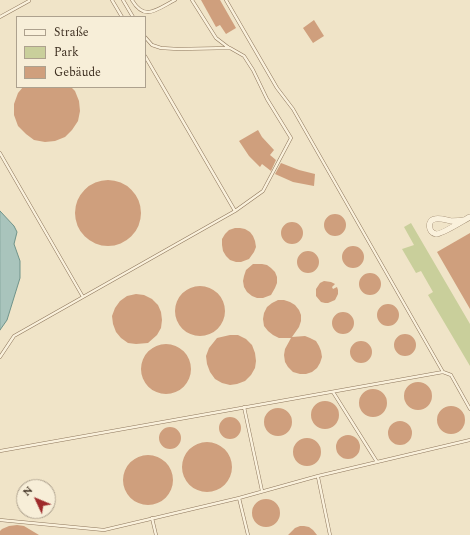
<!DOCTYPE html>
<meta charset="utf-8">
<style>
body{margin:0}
#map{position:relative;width:470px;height:535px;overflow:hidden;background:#f0e4c8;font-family:Spectral,serif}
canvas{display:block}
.legend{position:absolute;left:16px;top:16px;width:130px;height:72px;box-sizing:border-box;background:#f7eed8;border:1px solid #ada18e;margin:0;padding:5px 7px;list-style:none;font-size:12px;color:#3d2e20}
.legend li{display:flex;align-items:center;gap:8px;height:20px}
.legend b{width:20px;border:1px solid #ada18e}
.north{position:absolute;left:16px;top:479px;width:40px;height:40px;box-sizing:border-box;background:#f7eed8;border:1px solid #ada18e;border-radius:50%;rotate:314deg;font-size:11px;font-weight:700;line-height:16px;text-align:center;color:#3d2e20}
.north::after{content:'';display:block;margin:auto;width:14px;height:18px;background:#9e2a2b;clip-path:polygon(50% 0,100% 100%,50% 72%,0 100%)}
</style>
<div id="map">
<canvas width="470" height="535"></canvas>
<ul class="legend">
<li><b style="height:5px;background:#faf1dc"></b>Straße</li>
<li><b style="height:11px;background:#c9cf9b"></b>Park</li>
<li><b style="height:11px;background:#cf9f7d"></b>Gebäude</li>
</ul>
<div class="north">N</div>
</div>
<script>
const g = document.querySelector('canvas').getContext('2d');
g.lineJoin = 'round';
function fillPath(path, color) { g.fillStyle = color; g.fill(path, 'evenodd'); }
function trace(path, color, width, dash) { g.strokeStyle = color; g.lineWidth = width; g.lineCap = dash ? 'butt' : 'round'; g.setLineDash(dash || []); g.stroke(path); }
fillPath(new Path2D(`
 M411,223L470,324V366L428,295L433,292L421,271L416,273L402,249L414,245L404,227Z`), '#c9cf9b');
const water = new Path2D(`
 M0,211L14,226L17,232L14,244L20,261V278L7,320L0,330Z`);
fillPath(water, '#a9c4bc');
trace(water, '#6f938a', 1);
fillPath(new Path2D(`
 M201,0H220L236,28L226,34L220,25L216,27Z
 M314,20L324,36L313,43L303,28Z
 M23,87H71L75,91L79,101L80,111L78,121L72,130L65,137L55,141L45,142L34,140L26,134L18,126L14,115V104L18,93Z
 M258,130L262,137L274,150L270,155L276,160L271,171L262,164L260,167L249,156L239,141Z
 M281,163L299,170L315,174L314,186L293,182L275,174Z
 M75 213a33 33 0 1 1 66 0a33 33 0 1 1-66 0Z
 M324 225a11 11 0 1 1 22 0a11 11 0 1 1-22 0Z
 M281 233a11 11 0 1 1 22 0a11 11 0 1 1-22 0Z
 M235,228H240L245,229L250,232L253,236L255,241L256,247L254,252L249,259L241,262H236L230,260L226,256L223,251L222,245V239L225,234L229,230Z
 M470,233V309L437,252Z
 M342 257a11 11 0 1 1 22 0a11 11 0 1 1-22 0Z
 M297 262a11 11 0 1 1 22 0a11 11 0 1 1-22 0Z
 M253,264H262L267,265L271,268L275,272L277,277V283L275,288L271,295L263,298H257L252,296L247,292L244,287L243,281L244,276L246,270Z
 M359 284a11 11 0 1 1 22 0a11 11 0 1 1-22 0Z
 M324,281L331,282L335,284L332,287L333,289L337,287L338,290V294L335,300L328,303H325L321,302L316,296V289L320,283Z
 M175 311a25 25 0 1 1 50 0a25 25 0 1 1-50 0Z
 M136,294L144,295L152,299L158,305L161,312L162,320L161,328L157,335L148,343L136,344L128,343L121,338L116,332L113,324L112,316L115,308L120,301L127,296Z
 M278,300H284L290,302L295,305L299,310L301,315V321L299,327L292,337L305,336L310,338L316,341L319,346L321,351L322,357L320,363L317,368L312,372L306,374H300L293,372L288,367L285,362L284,355L285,349L291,338H279L273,335L268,331L264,326L263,319L264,313L267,307L272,303Z
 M377 315a11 11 0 1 1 22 0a11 11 0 1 1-22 0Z
 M332 323a11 11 0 1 1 22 0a11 11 0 1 1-22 0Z
 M394 345a11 11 0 1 1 22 0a11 11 0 1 1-22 0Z
 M230,335H238L246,339L252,345L255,353L256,361L255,368L251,375L245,381L237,384L230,385L222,383L215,379L210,372L207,364L206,356L209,348L217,338Z
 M350 352a11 11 0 1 1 22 0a11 11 0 1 1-22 0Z
 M141 369a25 25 0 1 1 50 0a25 25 0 1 1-50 0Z
 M404 396a14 14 0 1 1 28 0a14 14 0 1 1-28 0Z
 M359 403a14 14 0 1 1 28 0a14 14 0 1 1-28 0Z
 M311 415a14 14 0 1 1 28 0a14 14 0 1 1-28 0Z
 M437 420a14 14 0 1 1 28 0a14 14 0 1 1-28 0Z
 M264 422a14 14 0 1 1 28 0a14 14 0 1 1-28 0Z
 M219 428a11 11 0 1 1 22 0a11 11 0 1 1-22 0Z
 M388 433a12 12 0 1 1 24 0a12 12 0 1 1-24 0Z
 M159 438a11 11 0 1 1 22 0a11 11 0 1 1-22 0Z
 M336 447a12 12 0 1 1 24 0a12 12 0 1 1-24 0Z
 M293 452a14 14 0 1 1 28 0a14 14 0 1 1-28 0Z
 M182 467a25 25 0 1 1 50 0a25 25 0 1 1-50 0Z
 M123 480a25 25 0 1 1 50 0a25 25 0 1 1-50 0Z
 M252 513a14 14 0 1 1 28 0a14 14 0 1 1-28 0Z
 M17,525L24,526L39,535H0V531L2,529L9,526Z
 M300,526H304L309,527L313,530L317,535H288L295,528Z`), '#cf9f7d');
const lane = new Path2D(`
 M112,0L122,17
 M123,0L133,17
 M132,0C145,22 157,9 175,0
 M192,0L216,38L229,48
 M226,0L277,88L293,109L443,372L451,375L470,409
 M0,17L29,1V0
 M145,37L152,45L161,48L178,49L230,48L244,56L253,70L267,99L291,138L263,191L235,211L145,56
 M0,153L83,297
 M0,357L14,336L235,211
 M333,392L377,462
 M244,407L262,491
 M0,451L443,372
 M318,477L330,535
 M239,498L248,535
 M152,518L156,535
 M0,520L104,530L239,498L318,476L470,440`);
const street = new Path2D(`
 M464,220C460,221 456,221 451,221C446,220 441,218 435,219C427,220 428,233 436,234C441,235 464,220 470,217`);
trace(lane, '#8d765c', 3.5);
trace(street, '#8d765c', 6);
trace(lane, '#faf1dc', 2.5);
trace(street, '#faf1dc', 5.5);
</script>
